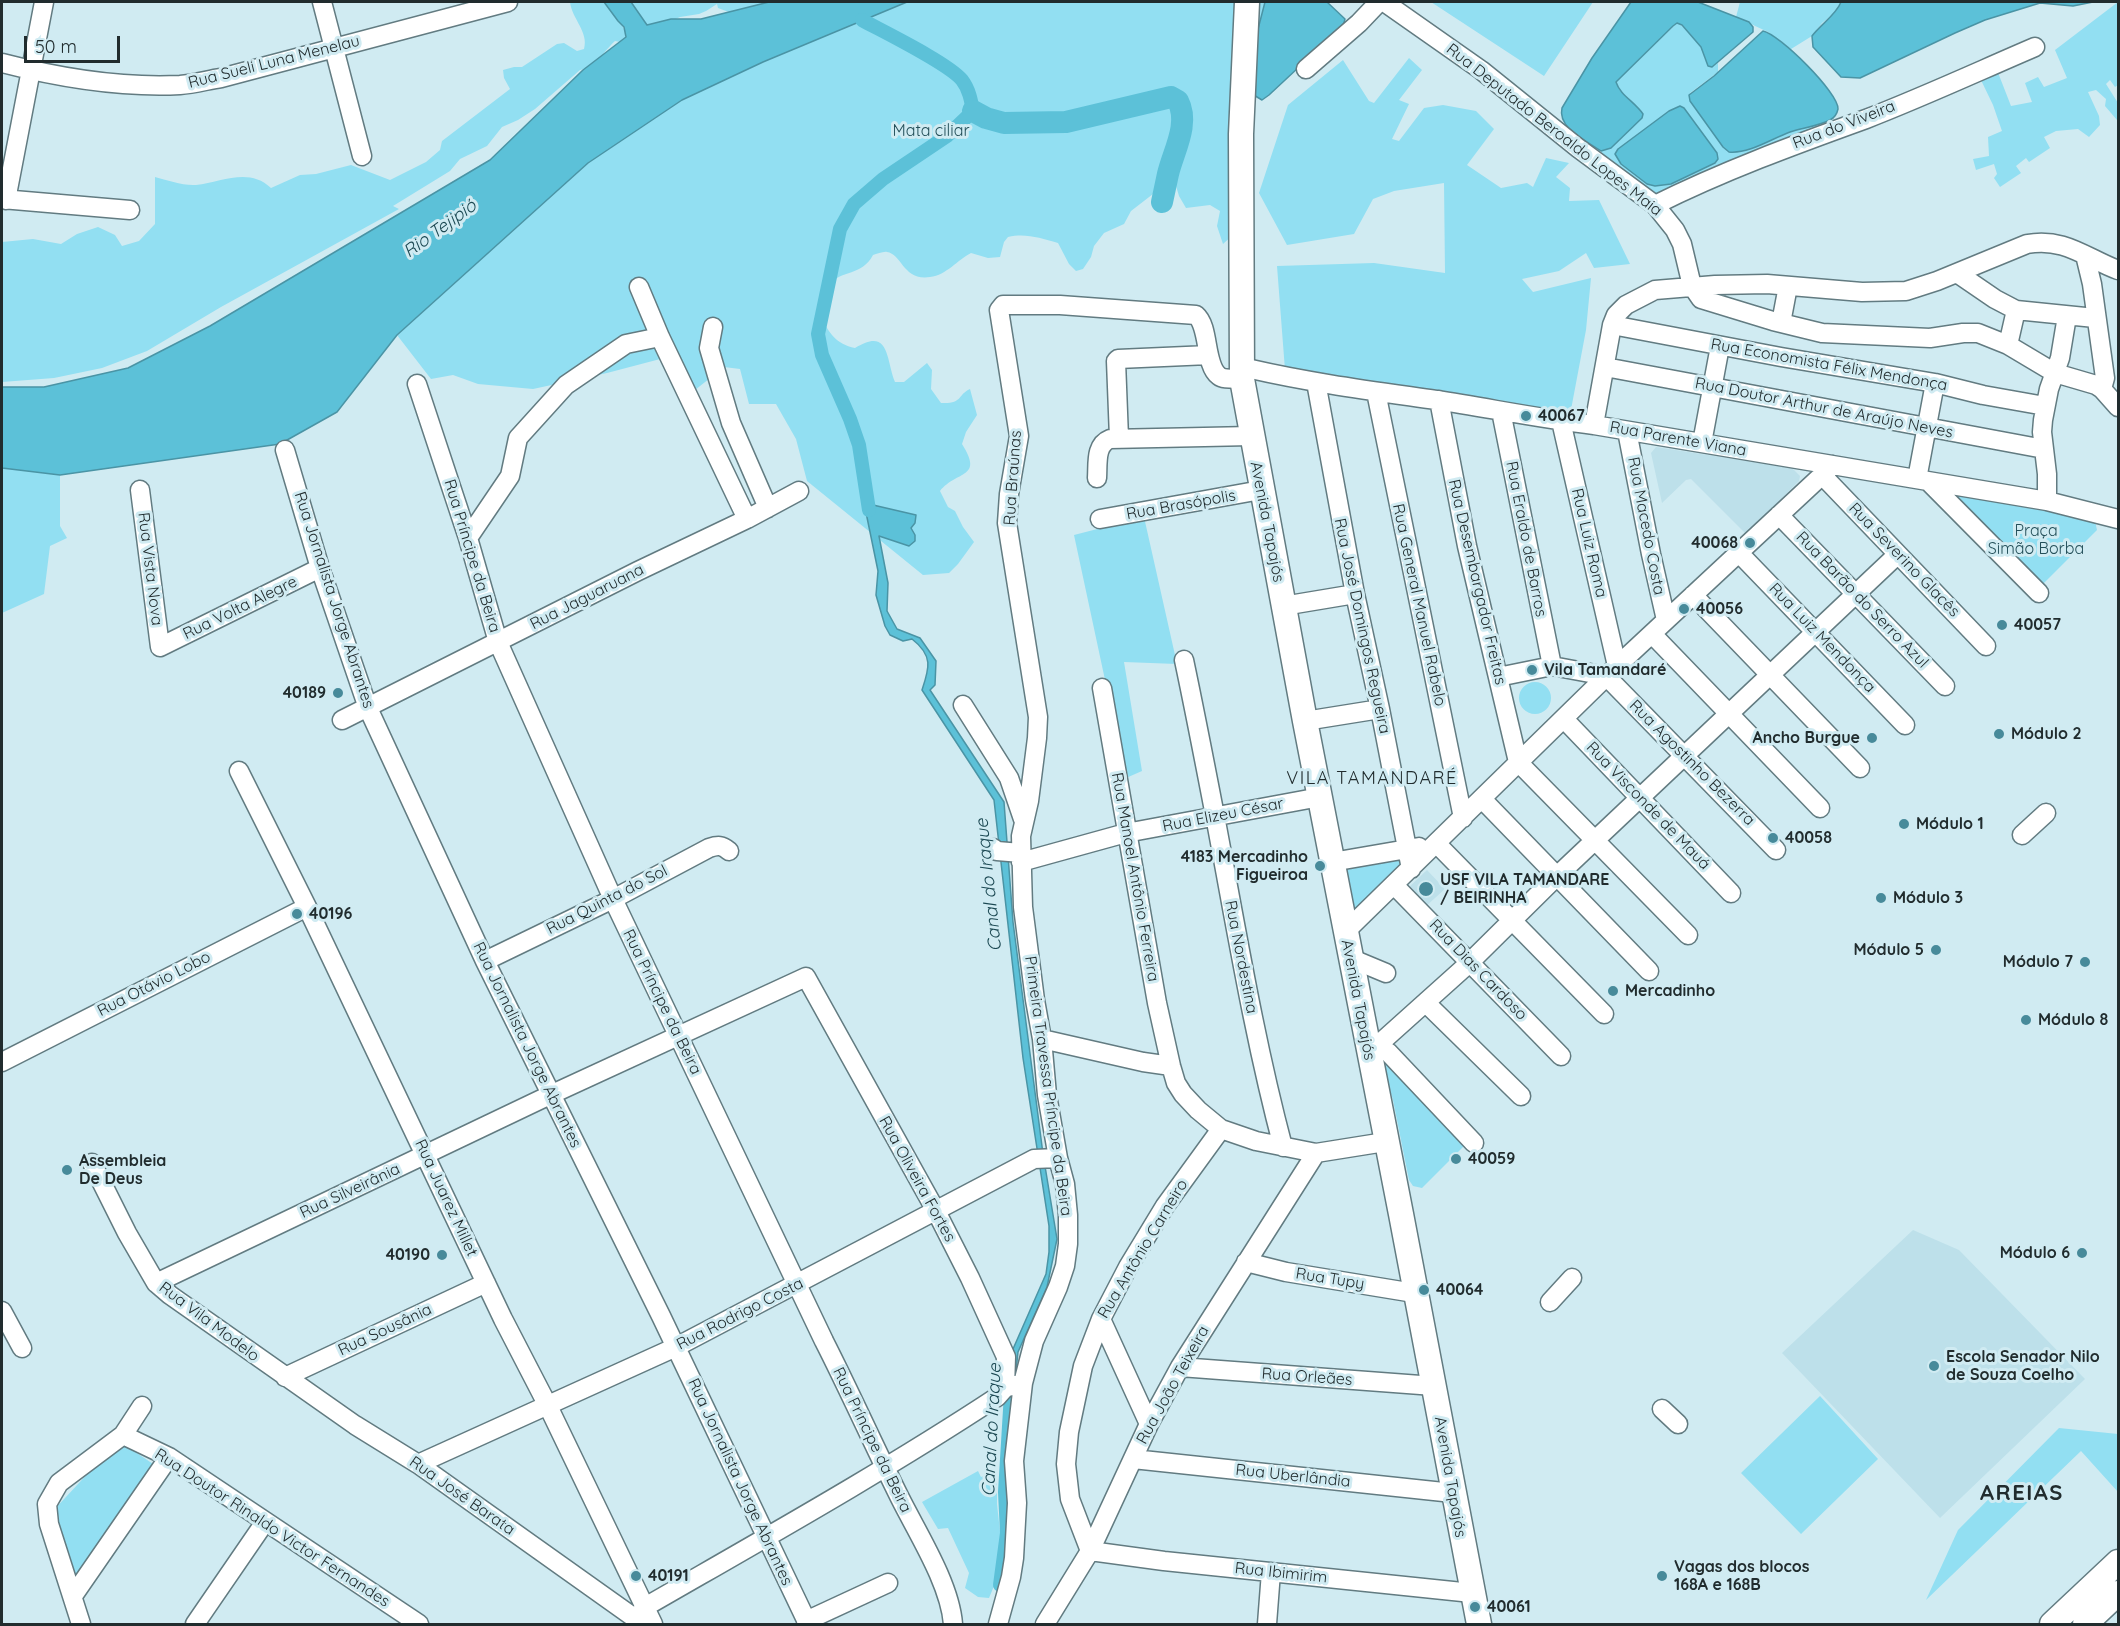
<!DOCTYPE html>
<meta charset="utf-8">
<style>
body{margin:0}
#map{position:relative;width:2120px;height:1626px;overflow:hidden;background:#d0ebf2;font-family:Quicksand,sans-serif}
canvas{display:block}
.frame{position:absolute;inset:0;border:3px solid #212c2e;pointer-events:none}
.scale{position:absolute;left:24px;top:36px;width:96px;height:27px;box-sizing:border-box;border:3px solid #212c2e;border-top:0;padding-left:8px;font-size:18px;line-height:21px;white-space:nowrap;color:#212c2e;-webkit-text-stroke:4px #d0ebf2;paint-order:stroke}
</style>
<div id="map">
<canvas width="2120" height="1626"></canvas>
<div class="frame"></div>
<div class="scale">50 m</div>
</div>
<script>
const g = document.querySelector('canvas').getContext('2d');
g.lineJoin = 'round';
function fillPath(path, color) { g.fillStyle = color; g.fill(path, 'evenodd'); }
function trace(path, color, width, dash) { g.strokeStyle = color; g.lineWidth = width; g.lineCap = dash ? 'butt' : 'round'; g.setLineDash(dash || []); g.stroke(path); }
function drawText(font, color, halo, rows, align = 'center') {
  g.font = font + ' Quicksand,sans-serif'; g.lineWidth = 6; g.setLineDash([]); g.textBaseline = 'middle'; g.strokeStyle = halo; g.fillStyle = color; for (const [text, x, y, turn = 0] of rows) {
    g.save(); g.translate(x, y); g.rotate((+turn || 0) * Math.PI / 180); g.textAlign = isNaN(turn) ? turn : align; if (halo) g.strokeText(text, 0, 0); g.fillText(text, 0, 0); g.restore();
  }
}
fillPath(new Path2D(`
 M1656,447L1792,468L1800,476L1799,481L1746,534L1691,479L1686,480L1662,503L1651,453Z
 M1427,870L1445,889L1425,907L1407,889Z
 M1913,1230L1959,1250L2085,1379L1940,1518L1782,1353Z`), '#bde0ea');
fillPath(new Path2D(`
 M570,2H604C611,11 625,24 626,37L620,42L615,41C603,52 597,66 580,70L535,109L518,120L502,127L487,146L460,159L450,171L393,206L399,209L221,307L147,351L102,368L54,378L2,382V242L33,239L61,244L77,234L98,227L115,235L122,246L139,241L155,224V177C167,180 183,186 196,185C222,182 249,167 271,188L300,175L316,174L351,165L390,180L426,162L440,150L442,141L510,89L504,78L503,70L514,67H522L557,44L564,43L577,51L584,49C589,32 572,19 570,2Z
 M631,2H804L734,14L718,8L717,4L706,11L699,14L680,17L667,23L647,25Z
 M907,2H1265L1257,33L1234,54L1232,59L1236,81L1235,233L1223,244L1217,226L1220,211L1210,205L1186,208L1179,196L1176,186L1167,180L1160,181L1153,194L1131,211L1124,224L1104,233L1094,246L1091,257L1083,269L1076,271L1069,264L1058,243C1040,238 1026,233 1008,237L1004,242L1000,257L988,258L971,253C957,260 947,275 930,277C903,281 902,254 887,252C884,251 877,254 873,255C862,276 841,270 830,284C824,291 823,307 821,317C829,333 836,344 855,348C890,326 886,360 895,382H904L927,363L932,370L931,389L941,403C963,404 957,395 970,389L977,415L966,432L962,444C984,479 957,470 940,491L948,507L955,511L963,527L974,542L958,564L949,573L923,575L807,481L796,439L776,404H749L740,369L724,367L695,390L664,358L607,373L533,389L478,384L453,375L431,379L397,335L588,163L633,132L682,100L763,62Z
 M1431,2H1593L1544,76Z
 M1740,2H1841L1838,10L1822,23L1812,36L1791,49L1768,32L1736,17Z
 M2118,2V85L2115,87L2110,80L2106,84L2118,103V119L2117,120L2105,106L2106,99L2096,90L2088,92L2099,116L2100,125L2089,137L2078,129L2056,131L2044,137L2050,148L2029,162L2026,158L2016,166L2021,173L2000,187L1994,178L1997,174L1994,164L1976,170L1973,159L1989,156L1988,137L2002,131L1993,105L1980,78L1997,70L2011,106L2032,102L2025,83L2038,77L2044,87L2067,78L2055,50Z
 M1677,23C1686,28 1694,36 1700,45C1707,55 1700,57 1712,67L1718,63V72L1690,93L1791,132L1820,123L1812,129L1659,197L1606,160L1601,151L1611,148L1642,118L1643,114C1635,102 1620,95 1616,82Z
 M1409,58L1422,70L1399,100L1409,104L1392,139L1399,141L1424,108L1443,105L1476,111L1494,129L1467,165L1501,188L1527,183L1533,187L1546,158L1569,163L1556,177L1570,188L1569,201L1599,200L1630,264L1594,268L1586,253L1559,271L1522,279L1533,292L1591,278L1586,330L1570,415L1285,370L1277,266L1374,263L1445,273L1444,183L1394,191L1373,199L1354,234L1287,245L1259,193L1288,105L1343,60L1369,101L1374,103Z
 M2,468L60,475V526L67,538L50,546L44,594L2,613Z
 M1953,492L2031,505L2095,521L2097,530L2040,587L1949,499Z
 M1144,517L1177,664L1124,662L1142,771L1126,778L1074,535Z
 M1519 698a16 16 0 1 1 32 0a16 16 0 1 1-32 0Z
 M1403,858L1405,862L1353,916L1339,875L1346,870Z
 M1379,1053L1464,1146L1422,1188L1413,1186L1409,1180L1393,1100Z
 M1820,1396L1878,1459L1801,1534L1741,1473Z
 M2059,1428L2118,1434V1492L2081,1451L1926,1600L1958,1530Z
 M125,1445L156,1466L71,1584L52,1512L105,1455Z
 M997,1470V1504L1001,1541L999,1574L989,1598L978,1597L965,1588L969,1573L948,1528L938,1529L922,1502L978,1471L981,1477Z`), '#92dff2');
const water = new Path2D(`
 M604,2H631L647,25L671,19H701L769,2H907L763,62L682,100L588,163L397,335L337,412L280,444L60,475L2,468V387H44L128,368L210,326L490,160L583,70L626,37L624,27L618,21Z
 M1265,2H1327L1345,19L1343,26L1269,95L1262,100L1252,94L1257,33Z
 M1631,2H1698L1749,22L1753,27V32L1712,67L1708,66L1701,47L1682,25L1677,23L1673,26L1616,82C1620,95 1635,102 1643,114L1642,118L1611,148L1601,151C1587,141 1557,128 1562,108L1592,58Z
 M1841,2H2093L2073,6L2040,3L1985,20L1955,33L1860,78L1841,77L1813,47L1812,36C1821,24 1836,15 1841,2Z
 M1763,31C1779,34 1839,93 1838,109C1837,114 1834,118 1830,120C1818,126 1803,128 1790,132C1771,139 1749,154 1729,152L1723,147L1690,101L1689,95L1714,76Z
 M1680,106L1684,108L1717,153L1718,159L1715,163L1671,184L1655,186L1647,184L1621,164L1615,154L1618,149L1669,111Z
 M862,493L870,494L873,505L916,515L915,523L911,528L915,535V541L909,546L879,536L888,583L887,611L897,629L920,638L936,661L935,685L930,690L1004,802L1013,922L1043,1154L1057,1239L1047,1287L1018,1352L1015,1381H1009L1013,1349L1046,1274L1049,1252V1226L1023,1058L994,800L922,690C929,669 934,656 912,639L903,641L890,635L885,626L876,595L878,571Z`);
fillPath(water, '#5cc1d8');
trace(water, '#4a94a5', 1.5);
trace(new Path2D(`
 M862,20C884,32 948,63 962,80C969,89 971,100 973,111L947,136L883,179L854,204L840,229L818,334L822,355L850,419L859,445L869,510
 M1000,1585L1007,1533L1005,1492L1012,1377`), '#5cc1d8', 14);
trace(new Path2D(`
 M973,111L986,118L1004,123L1066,122L1171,97L1178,101C1190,124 1173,152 1168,174C1166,183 1164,193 1162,202`), '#5cc1d8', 22);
const minor = new Path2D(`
 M322,2L362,156
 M1384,2L1481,70L1578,148L1655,205L1675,230L1682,244L1692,286L1701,299L1773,321L1822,333L1930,338L1963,333H1978L2008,345L2055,373L2096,385L2102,389L2118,407
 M2,63C60,78 119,88 180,85C194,84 208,80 221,78L508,2
 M1306,69L1359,23L1379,2
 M2,199L130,210
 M6,200L44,2
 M1655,205C1723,171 1794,145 1866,119C1923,97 1979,71 2035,47
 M2085,255L2092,284L2105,378L2102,389
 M1957,273L1995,299L2016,310L2095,318
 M639,287L660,337L747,519
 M1781,323L1788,286
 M1612,325L1781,357L1935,383L1983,395L2045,406
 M713,327L709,348L731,423L768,508
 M2008,345L2016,310
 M1605,367L2044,449
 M1241,370L1251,369C1312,383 1374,391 1436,400C1489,408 1541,419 1594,425L2047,501L2118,519
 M1316,382L1355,594L1380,709L1411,869
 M417,384L468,538L498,642L613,899L824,1341C850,1392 874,1446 900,1498C918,1534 950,1584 953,1624
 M1376,392L1463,818
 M1439,400L1467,546L1518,762L1688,935
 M1501,411L1552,666
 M1561,421L1617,666
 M1594,425L1612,325L1616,315L1626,305L1655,290L1715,285L1767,284L1862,292L1906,291L1937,281L2027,244C2064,237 2086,258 2118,270
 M1627,431L1651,554L1666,620
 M1119,438L1116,361L1118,359L1209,355
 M1702,443L1720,346
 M285,450L320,568L368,708L485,961L661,1316L808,1624
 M1822,475L1986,646
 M1097,478C1098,463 1095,445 1110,439L1251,436
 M1917,479L1935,383
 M1928,481L2039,593
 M140,490L160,647L320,568
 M2047,501V474L2042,432L2043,420L2049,389L2060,358L2067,316
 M1779,515L1945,686
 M1100,519L1261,490
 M468,538L510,476L518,438L566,385L626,344L660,337
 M1739,553L1905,725
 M1693,595L1860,768
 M1283,606L1355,594
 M1652,634L1820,808
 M1184,660C1195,712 1205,764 1215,816C1236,927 1254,1038 1283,1147
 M1498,677L1552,666L1606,676L1776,850
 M1102,688L1157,1003L1171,1066L1176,1083L1183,1094L1198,1110L1221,1129L1256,1141L1316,1153L1385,1142
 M963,705L1009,778L1023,819
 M1564,719L1731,893
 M342,720L638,571L747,519L799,491
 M1305,721L1380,709
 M239,771L307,907L503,1319L548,1406L653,1624
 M1482,799L1649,971
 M2022,835L2046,813
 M1437,844L1604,1014
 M993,848L997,851L1021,853
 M1021,862L1126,833L1320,797
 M1332,862L1419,847
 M1394,885L1561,1056
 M1345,932L1617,666L1833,465
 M1350,958L1386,973
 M485,961L613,899L709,848C718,845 722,845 729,851
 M1426,1003L1521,1096
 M1042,1039L1143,1062L1171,1066
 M1388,1052L1474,1143
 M1369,1053L1466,966L1556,877L1897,555
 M2,1062L307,907
 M1221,1129L1165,1206L1128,1267L1101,1319L1083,1366L1069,1432L1066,1464L1070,1499L1090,1551L1164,1561L1472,1593
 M92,1163L127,1233L156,1283L170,1295L355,1425L418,1464L636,1619
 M1246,1262L1286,1272L1414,1293
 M156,1283L550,1095L806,977L936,1211L970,1278L1006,1357L1005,1388
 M1550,1302L1572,1278
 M2,1311L22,1348
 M1101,1319L1149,1424
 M1180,1367L1434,1386
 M285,1377L486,1283
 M1662,1409L1678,1424
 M123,1435L169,1457L419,1624
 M1133,1459L1453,1493
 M418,1464L676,1347L1034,1159L1058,1158
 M73,1596L169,1457
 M638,1616L645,1607C763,1539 883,1472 997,1397L1005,1388L1015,1385
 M806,1621L888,1583
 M81,1624L49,1524L47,1504L59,1483L123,1435L142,1406
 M195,1624L265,1522
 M998,1624L1011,1577L1014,1558L1017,1503L1014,1461L1023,1383L1034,1341L1058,1287L1065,1266L1068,1244V1215L1065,1184L1058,1158L1047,1095L1042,1039L1035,1000L1023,907L1021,836L1029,801L1037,738L1038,717L1007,523L1009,494L1019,436L999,310L1003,305H1060L1196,315C1210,327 1204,365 1219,376C1224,380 1236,378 1242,379
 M1045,1624L1090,1551L1149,1424L1180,1367L1316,1153
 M1267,1624L1271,1572`);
const major = new Path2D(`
 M1247,2L1241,134L1242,379L1305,721L1401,1214L1479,1624
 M2052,1624L2118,1562
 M2085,1624L2118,1593`);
trace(minor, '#627b81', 21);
trace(major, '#627b81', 27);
trace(minor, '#fff', 18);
trace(major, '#fff', 24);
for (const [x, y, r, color] of [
 [1526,416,6,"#478a9a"],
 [1750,543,6,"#478a9a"],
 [1684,609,6,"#478a9a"],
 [2002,625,6,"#478a9a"],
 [1532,670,6,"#478a9a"],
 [338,693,6,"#478a9a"],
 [1999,734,6,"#478a9a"],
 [1872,738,6,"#478a9a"],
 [1904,824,6,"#478a9a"],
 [1773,838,6,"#478a9a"],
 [1320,866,6,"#478a9a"],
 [1426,889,8,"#478a9a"],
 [1881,898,6,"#478a9a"],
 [297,914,6,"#478a9a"],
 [1936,950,6,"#478a9a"],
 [2085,962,6,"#478a9a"],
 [1613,991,6,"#478a9a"],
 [2026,1020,6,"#478a9a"],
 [1456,1159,6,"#478a9a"],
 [67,1170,6,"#478a9a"],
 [2082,1253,6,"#478a9a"],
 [442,1255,6,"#478a9a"],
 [1424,1290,6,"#478a9a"],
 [1934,1366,6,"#478a9a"],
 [636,1576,6,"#478a9a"],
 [1662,1576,6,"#478a9a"],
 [1475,1607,6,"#478a9a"]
]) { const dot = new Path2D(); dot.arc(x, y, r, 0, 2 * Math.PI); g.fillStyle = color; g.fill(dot); trace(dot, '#d0ebf2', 2); }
drawText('16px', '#212c2e', '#d0ebf2', [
 ["Rua Sueli Luna Menelau",274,62,-14],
 ["Rua do Viveira",1844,125,-21],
 ["Rua Deputado Beroaldo Lopes Maia",1554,130,38],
 ["Rua Economista Félix Mendonça",1829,365,10],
 ["Rua Doutor Arthur de Araújo Neves",1824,408,11],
 ["Rua Parente Viana",1678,439,10],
 ["Rua Braúnas",1013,478,-86],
 ["Rua Brasópolis",1181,505,-10],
 ["Avenida Tapajós",1267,522,79],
 ["Rua Macedo Costa",1646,526,79],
 ["Rua Eraldo de Barros",1526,539,79],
 ["Rua Luiz Roma",1589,543,77],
 ["Rua Príncipe da Beira",472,556,73],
 ["Rua Severino Glacês",1904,560,46],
 ["Rua Vista Nova",150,569,83],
 ["Rua Desembargador Freitas",1477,582,77],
 ["Rua Jaguaruana",587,597,-27],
 ["Rua Jornalista Jorge Abrantes",334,600,72],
 ["Rua Barão do Serro Azul",1862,600,46],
 ["Rua General Manuel Rabelo",1419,605,78],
 ["Rua Volta Alegre",240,608,-26],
 ["Rua José Domingos Regueira",1362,626,78],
 ["Rua Luiz Mendonça",1822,638,46],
 ["Rua Agostinho Bezerra",1692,763,45],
 ["Rua Visconde de Mauá",1648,806,46],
 ["Rua Elizeu César",1223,815,-11],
 ["Rua Manoel Antônio Ferreira",1135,877,80],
 ["Rua Quinta do Sol",607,900,-27],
 ["Rua Nordestina",1241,957,79],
 ["Rua Dias Cardoso",1478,970,46],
 ["Rua Otávio Lobo",154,984,-27],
 ["Avenida Tapajós",1358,1000,79],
 ["Rua Príncipe da Beira",662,1002,64],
 ["Rua Jornalista Jorge Abrantes",527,1045,64],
 ["Primeira Travessa Príncipe da Beira",1048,1086,82],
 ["Rua Oliveira Fortes",917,1179,61],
 ["Rua Silveirânia",350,1191,-25],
 ["Rua Juarez Millet",446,1198,65],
 ["Rua Antônio Carneiro",1143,1249,-59],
 ["Rua Tupy",1330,1279,9],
 ["Rua Rodrigo Costa",740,1314,-27],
 ["Rua Vila Modelo",209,1322,37],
 ["Rua Sousânia",385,1330,-25],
 ["Rua Orleães",1307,1377,4],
 ["Rua João Teixeira",1173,1385,-61],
 ["Rua Príncipe da Beira",872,1440,64],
 ["Rua Uberlândia",1293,1476,6],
 ["Avenida Tapajós",1450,1477,80],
 ["Rua Jornalista Jorge Abrantes",740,1482,65],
 ["Rua José Barata",462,1496,35],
 ["Rua Doutor Rinaldo Victor Fernandes",272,1528,33],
 ["Rua Ibimirim",1281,1573,6]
]);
drawText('16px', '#234f59', '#d0ebf2', [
 ["Mata ciliar",931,131],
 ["Praça",2036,531],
 ["Simão Borba",2036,549]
]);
drawText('bold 16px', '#212c2e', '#d0ebf2', [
 ["40067",1538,416],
 ["40068",1738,543,"right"],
 ["40056",1696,609],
 ["40057",2014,625],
 ["Vila Tamandaré",1544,670],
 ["40189",326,693,"right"],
 ["Módulo 2",2011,734],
 ["Ancho Burgue",1860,738,"right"],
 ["Módulo 1",1916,824],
 ["40058",1785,838],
 ["4183 Mercadinho",1308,857,"right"],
 ["Figueiroa",1308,875,"right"],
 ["USF VILA TAMANDARE",1440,880],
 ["/ BEIRINHA",1440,898],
 ["Módulo 3",1893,898],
 ["40196",309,914],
 ["Módulo 5",1924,950,"right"],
 ["Módulo 7",2073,962,"right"],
 ["Mercadinho",1625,991],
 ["Módulo 8",2038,1020],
 ["40059",1468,1159],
 ["Assembleia",79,1161],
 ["De Deus",79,1179],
 ["Módulo 6",2070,1253,"right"],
 ["40190",430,1255,"right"],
 ["40064",1436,1290],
 ["Escola Senador Nilo",1946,1357],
 ["de Souza Coelho",1946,1375],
 ["Vagas dos blocos",1674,1567],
 ["168A e 168B",1674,1585],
 ["40191",648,1576],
 ["40061",1487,1607]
], 'left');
drawText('italic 18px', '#1b4852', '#d0ebf2', [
 ["Rio Tejipió",440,229,-36],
 ["Canal do Iraque",989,885,-96],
 ["Canal do Iraque",992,1430,-87]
]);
g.letterSpacing = '1.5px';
drawText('18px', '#212c2e', '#d0ebf2', [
 ["VILA TAMANDARÉ",1372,779]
]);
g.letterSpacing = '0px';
g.letterSpacing = '1.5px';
drawText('bold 22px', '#212c2e', '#d0ebf2', [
 ["AREIAS",2022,1493]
]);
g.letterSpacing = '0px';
</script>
